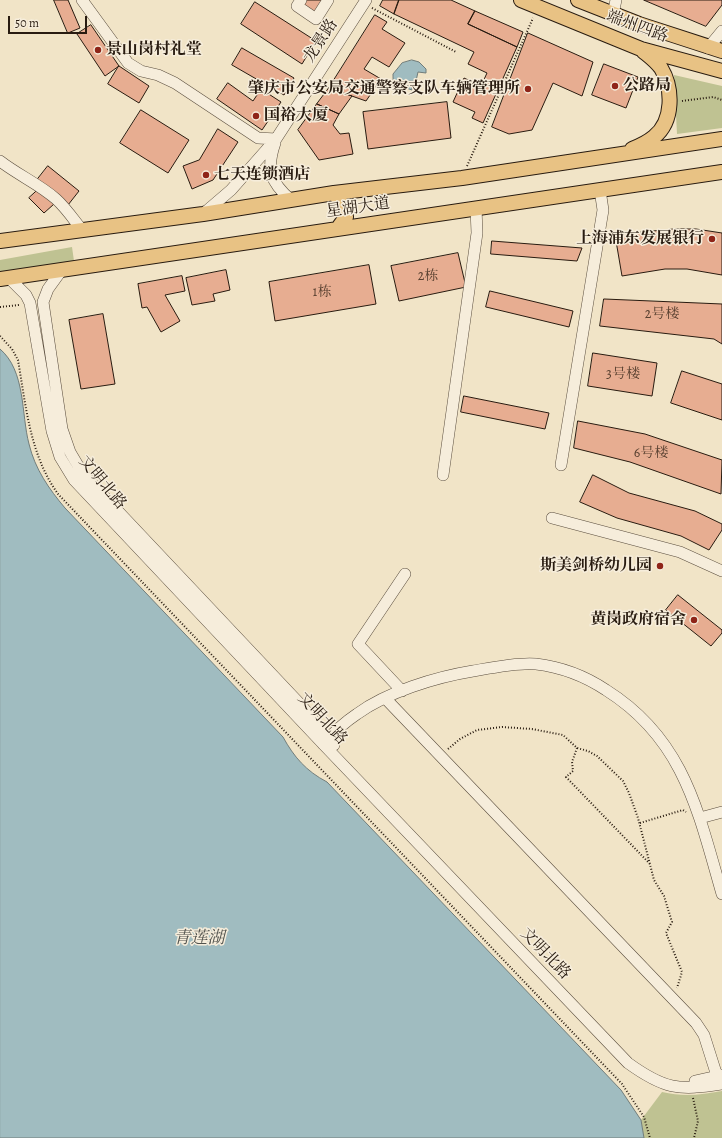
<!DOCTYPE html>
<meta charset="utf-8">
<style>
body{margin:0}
#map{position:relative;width:722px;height:1138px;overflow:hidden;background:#f1e4c7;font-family:Alegreya,serif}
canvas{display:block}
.scale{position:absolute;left:8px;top:16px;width:79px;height:18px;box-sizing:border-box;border:2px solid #281b10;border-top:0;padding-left:5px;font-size:12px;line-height:14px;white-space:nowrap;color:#281b10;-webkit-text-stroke:3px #f6eddb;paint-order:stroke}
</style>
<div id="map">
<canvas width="722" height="1138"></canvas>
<div class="scale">50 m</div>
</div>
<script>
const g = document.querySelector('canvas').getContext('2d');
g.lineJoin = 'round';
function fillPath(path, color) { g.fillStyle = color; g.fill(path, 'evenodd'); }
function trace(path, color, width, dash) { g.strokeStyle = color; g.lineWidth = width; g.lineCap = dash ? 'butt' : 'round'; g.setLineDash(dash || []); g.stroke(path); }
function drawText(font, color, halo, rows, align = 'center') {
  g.font = font + ' Alegreya,"Noto Serif SC",serif'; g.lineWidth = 3; g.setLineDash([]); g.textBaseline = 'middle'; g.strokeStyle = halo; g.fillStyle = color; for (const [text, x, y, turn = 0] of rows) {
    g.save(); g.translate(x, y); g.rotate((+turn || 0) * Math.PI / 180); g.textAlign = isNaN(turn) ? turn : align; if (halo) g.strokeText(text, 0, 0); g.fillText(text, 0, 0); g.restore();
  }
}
fillPath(new Path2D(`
 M674,75L722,86V128L677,134Z
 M72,247L74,261L0,274V260Z
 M722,1091V1138H644L641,1120L662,1092C683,1097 701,1095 722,1091Z`), '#bfc292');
const water = new Path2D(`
 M412,60L419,62L426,69V73L418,72L416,81H409L406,85L412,87V90L406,88L404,92L401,93C393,88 393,82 393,74L402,63Z
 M0,349C26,371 21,414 29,444C35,469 49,489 65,508L283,737C294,757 306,771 327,782L621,1090L641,1120L644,1138H0Z`);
fillPath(water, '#a0bcc0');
trace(water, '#707c7a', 1);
const building = new Path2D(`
 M54,0H68L80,28L68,33Z
 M304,0H325L315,15L301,5Z
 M383,0H399L394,14L380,6Z
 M399,0H451L475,11L468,24L517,47L483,123L472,118L475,112L453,102L464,78L481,86L487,73L468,64L474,52L394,14Z
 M644,0H722V5L706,26Z
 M255,2L316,41L302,64L241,24Z
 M475,11L523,32L517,47L468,24Z
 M375,15L387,22L382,29L405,43L389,67L372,57L364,69L381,79L366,101L329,88Z
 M91,25L119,66L105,76L77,34Z
 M528,33L593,62L582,96L553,83L532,130L509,134L492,127Z
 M242,48L294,78L284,95L232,65Z
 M604,64L638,77L626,108L592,95Z
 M119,66L149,86L139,103L108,84Z
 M228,83L253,101L261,89L281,102L262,130L217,99Z
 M329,88L352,96L339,114L317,104Z
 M447,102L451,138L368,149L363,112Z
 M317,104L339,114L333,125L340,134L349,133L353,154L319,160L298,130Z
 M141,110L189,140L168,173L120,143Z
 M218,129L238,142L213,180L192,189L183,166L199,160Z
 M48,166L79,191L68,205L37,180Z
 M39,189L54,204L44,213L29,198Z
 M674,229H696L722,233V275L687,269H665L622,276L615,235Z
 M492,241L582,248L577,261L491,254Z
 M458,253L466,287L399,301L391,266Z
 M369,265L376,304L275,321L269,282Z
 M226,270L230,290L213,294L215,301L192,305L186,278Z
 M182,276L185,291L165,295L180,321L161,332L147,307L142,308L138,284Z
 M490,291L573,311L569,327L486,307Z
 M604,299L722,304V344L714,339L600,326Z
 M103,314L115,384L81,389L69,320Z
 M593,353L657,363L652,396L588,386Z
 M682,371L722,384V420L671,403Z
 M464,396L549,413L545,429L461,412Z
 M578,421L645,434L722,460L721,494L630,462L574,448Z
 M593,475L629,493L695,511L722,524V530L709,550L681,536L617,518L580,502Z
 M678,595L722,630V633L711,646L666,610Z`);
fillPath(building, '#e7ad91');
trace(building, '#281b10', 1);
const minor = new Path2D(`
 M82,0L128,63L141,71L158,75L175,83L258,138L276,139
 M301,0L297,6L316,19L328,0
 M613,14L616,0
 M708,48L722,31
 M275,143C266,169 270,182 291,200
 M0,161C18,175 39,184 56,199C66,208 74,220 82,230
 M203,214L231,190L276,139L366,0
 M61,271L48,289L43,302L62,429L70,452L83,474L301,705L334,745
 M9,278L26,295L30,303L52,431L60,457L74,480L323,744L628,1063C664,1089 678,1091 722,1084
 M561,465L603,210L600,190
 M443,475L477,233L476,208
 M552,518L680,552L722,571
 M402,691L358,644L405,574
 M385,698L696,1023L704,1035L717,1076
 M323,744C333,733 345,722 357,714C387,692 436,677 473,671C490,668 519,662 536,664C561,667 585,676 606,690C684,739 698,811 722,894
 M700,818L722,812
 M695,1081L722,1075`);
const major = new Path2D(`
 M521,0L641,49L722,71
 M578,0L639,24L722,51
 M632,149C640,146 648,142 654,137C674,121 673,88 661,68C656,61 649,56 643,51
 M334,193L344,206L346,217L338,228
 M0,241L203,214L334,193L462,178L722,139
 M0,279L722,172`);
trace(minor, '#5a4d3e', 12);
trace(major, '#281b10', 16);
trace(new Path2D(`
 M372,8L456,52
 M682,101L713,97L722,100
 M467,166L533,18
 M0,307L19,305
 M0,336L12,349L18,360C26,407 30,455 58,494L622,1084L644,1117L650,1138
 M577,748L572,762L573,771L566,777L650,864
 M448,749L460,739L477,730L502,727L532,729L563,735L577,748L588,751L597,756L623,781L629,793L638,818L654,880L664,896L672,922L666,933L682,972L677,988
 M640,823L683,810L686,812
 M693,1098L698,1121L694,1138`), '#281b10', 2, [1, 2]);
trace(minor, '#f6eddb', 11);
trace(major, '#e8c284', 14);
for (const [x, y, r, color] of [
 [98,50,4,"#8f2418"],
 [615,86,4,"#8f2418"],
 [528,89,4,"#8f2418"],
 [256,116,4,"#8f2418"],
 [206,175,4,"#8f2418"],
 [712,239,4,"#8f2418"],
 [660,566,4,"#8f2418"],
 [694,620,4,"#8f2418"]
]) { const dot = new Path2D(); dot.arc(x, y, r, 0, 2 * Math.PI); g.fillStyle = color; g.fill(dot); trace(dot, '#f6eddb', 1.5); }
drawText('14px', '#584030', null, [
 ["2栋",428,277],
 ["1栋",322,293],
 ["2号楼",662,315],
 ["3号楼",623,375],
 ["6号楼",651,454]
]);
drawText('16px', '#281b10', '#f6eddb', [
 ["端州四路",637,27,20],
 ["龙景路",321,41,-57],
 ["星湖大道",358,208,-8],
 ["文明北路",102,483,50],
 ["文明北路",322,719,47],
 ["文明北路",545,954,46]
]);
drawText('bold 16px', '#281b10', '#f6eddb', [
 ["景山岗村礼堂",106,50],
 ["公路局",623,86],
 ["肇庆市公安局交通警察支队车辆管理所",520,89,"right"],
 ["国裕大厦",264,116],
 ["七天连锁酒店",214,175],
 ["上海浦东发展银行",704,239,"right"],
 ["斯美剑桥幼儿园",652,566,"right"],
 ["黄岗政府宿舍",686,620,"right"]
], 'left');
drawText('italic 17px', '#52534e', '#f6eddb', [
 ["青莲湖",199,939]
]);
</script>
